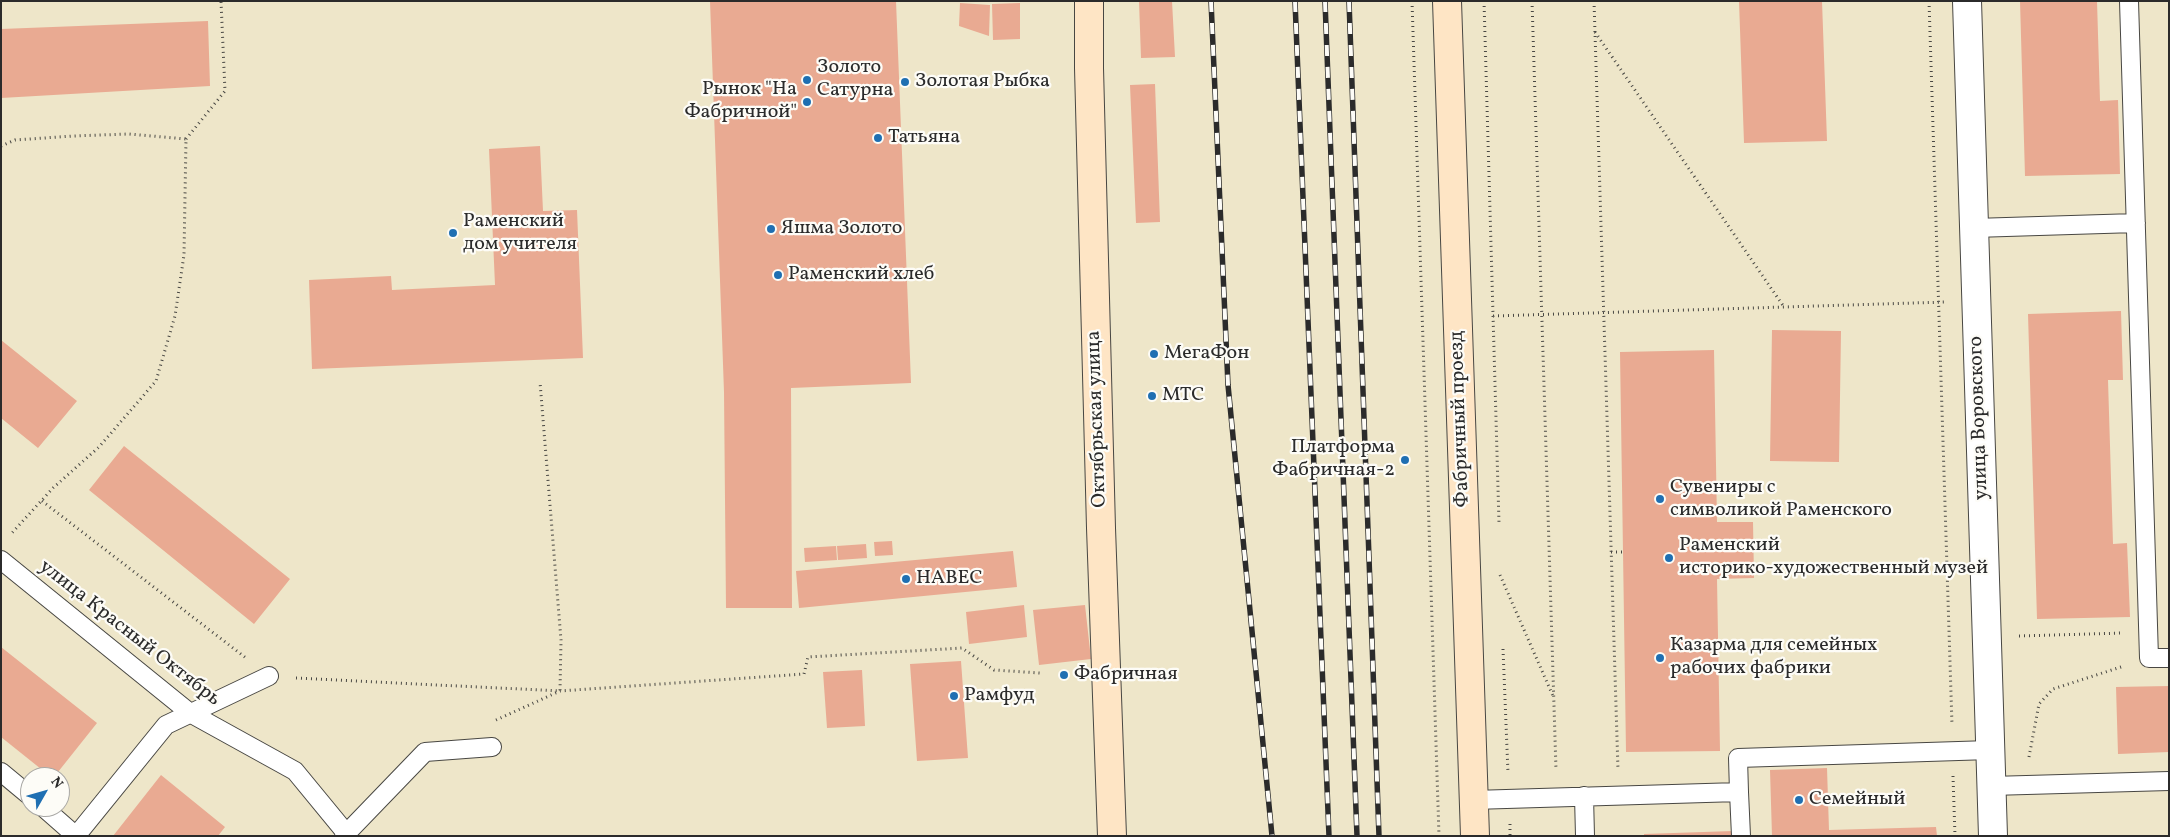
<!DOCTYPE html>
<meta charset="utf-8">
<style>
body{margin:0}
#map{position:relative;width:2170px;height:837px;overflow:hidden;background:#eee6c9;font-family:Vollkorn,serif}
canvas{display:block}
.frame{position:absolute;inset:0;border:2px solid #2b2b2b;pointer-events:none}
.north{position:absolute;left:20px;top:767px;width:50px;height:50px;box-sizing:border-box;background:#fdfcf7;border:1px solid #a9a8a5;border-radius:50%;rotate:52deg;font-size:14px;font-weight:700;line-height:20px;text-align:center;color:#2b2b2b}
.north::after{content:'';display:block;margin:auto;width:18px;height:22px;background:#1f6fb2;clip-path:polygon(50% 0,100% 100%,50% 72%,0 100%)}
</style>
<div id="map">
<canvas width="2170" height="837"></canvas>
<div class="frame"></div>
<div class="north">N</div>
</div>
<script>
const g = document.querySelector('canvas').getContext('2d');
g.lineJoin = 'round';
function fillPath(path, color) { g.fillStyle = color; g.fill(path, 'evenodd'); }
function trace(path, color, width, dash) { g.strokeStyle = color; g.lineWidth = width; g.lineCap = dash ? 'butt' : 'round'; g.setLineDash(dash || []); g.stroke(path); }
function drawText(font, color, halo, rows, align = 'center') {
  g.font = font + ' Vollkorn,serif'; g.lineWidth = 4.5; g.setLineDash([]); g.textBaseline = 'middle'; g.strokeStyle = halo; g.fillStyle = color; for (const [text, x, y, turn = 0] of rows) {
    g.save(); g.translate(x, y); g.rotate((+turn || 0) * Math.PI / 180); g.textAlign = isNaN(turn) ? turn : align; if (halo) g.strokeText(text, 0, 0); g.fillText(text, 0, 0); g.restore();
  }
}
fillPath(new Path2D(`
 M710,1H896L911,383L791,388L792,608H726L724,392Z
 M1139,1H1172L1175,57L1141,58Z
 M1739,1H1822L1827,141L1744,143Z
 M2020,1H2097L2100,101L2118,100L2120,174L2025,176Z
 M960,3L990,5L989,36L959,26Z
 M1020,3V39L993,40L992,4Z
 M208,21L210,86L1,98V29Z
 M1155,84L1160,222L1136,223L1130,85Z
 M540,146L543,211L577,210L583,358L312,369L309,280L391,276L392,290L495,285L489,149Z
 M2121,311L2123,380H2108L2113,544L2127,543L2130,617L2037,619L2028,314Z
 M1772,330L1841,331L1839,462L1770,461Z
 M1,340L77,401L38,448L1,418Z
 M1714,350L1717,522H1753L1754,578L1717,579L1720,751L1626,752L1620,352Z
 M124,446L290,579L254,624L89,490Z
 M892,541L893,555L875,556L874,542Z
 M866,544L867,558L838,560L837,546Z
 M836,546L837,560L805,562L804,548Z
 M1013,551L1017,587L799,608L796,571Z
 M1024,605L1027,637L969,644L966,612Z
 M1085,605L1091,659L1039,665L1033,610Z
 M1,647L97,723L54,777H51L1,737Z
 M961,661L968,758L917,761L910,664Z
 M862,670L865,726L827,728L823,672Z
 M2169,686V752L2118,754L2116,687Z
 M1827,768L1829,830L1936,827L1937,836H1772L1770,770Z
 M161,775L225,827L218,836H113Z
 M1733,831V836H1644V834Z`), '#e9aa92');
const lane = new Path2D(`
 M2129,1L2149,658H2169
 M1974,228L2136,223
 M1,560L190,713L295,771L346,833
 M1,772L30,796
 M1991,786L2169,781
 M1739,792L1741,836
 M1584,796L1585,836
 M1473,800L1739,792L1738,758L1990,750
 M43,807L76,836
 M76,836L166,725L269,676
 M344,836L425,752L492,747`);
const street = new Path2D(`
 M1967,1L1993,836`);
const secondary = new Path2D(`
 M1089,1V68L1101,528L1112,836
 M1447,1L1475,836`);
trace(lane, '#484743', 20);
trace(street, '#484743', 30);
trace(secondary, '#484743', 30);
trace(new Path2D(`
 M1412,1L1439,836
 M1484,1L1499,523
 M1532,1L1556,770
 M1594,1L1618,770
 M1929,1L1952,725
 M1595,32L1784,307
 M186,139L225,91L221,1
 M1,146L15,140L73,136L129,134L186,139L184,255L175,316L156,381L99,447L53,488L10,535
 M1493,316L1946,302
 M42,501L246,658
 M1611,552H1623
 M1500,575L1553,696
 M2019,636L2123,633
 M1503,649L1508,773
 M296,678L560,691L561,640L540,382
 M496,720L560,691L804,674L808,657L962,648L994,670L1040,673
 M2029,757L2039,704L2053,689L2124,666
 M1953,776L1955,836
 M1510,824V836`), '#484743', 3, [1, 4]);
trace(lane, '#fff', 18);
trace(street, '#fff', 28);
trace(secondary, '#fee5c5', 28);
const rail = new Path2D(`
 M1211,1L1228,385L1272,836
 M1295,1L1329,836
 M1325,1L1357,836
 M1349,1L1379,836`);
trace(rail, '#2b2b2b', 5.5);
trace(rail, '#fdfcf7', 4, [11]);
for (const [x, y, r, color] of [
 [807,80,5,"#1f6fb2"],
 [905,82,5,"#1f6fb2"],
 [807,102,5,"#1f6fb2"],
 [878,138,5,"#1f6fb2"],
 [771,229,5,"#1f6fb2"],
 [453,233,5,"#1f6fb2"],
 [778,275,5,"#1f6fb2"],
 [1154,354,5,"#1f6fb2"],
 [1152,396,5,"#1f6fb2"],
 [1405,460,5,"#1f6fb2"],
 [1660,499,5,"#1f6fb2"],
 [1669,558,5,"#1f6fb2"],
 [906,579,5,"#1f6fb2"],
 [1660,658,5,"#1f6fb2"],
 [1064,675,5,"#1f6fb2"],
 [954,696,5,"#1f6fb2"],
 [1799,800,5,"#1f6fb2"]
]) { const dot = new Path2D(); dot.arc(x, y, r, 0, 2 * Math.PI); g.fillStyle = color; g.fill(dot); trace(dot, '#fdfcf7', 2); }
drawText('20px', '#2b2b2b', '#fdfcf7', [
 ["Золото",817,68],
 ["Сатурна",817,91],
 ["Золотая Рыбка",915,82],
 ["Рынок \"На",797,90,"right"],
 ["Фабричной\"",797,113,"right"],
 ["Татьяна",888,138],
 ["Раменский",463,222],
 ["дом учителя",463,245],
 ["Яшма Золото",781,229],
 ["Раменский хлеб",788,275],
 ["МегаФон",1164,354],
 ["МТС",1162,396],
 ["Платформа",1395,448,"right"],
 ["Фабричная-2",1395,471,"right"],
 ["Сувениры с",1670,488],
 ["символикой Раменского",1670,511],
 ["Раменский",1679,546],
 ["историко-художественный музей",1679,569],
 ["НАВЕС",916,579],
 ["Казарма для семейных",1670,646],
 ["рабочих фабрики",1670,669],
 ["Фабричная",1074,675],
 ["Рамфуд",964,696],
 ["Семейный",1809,800]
], 'left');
drawText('20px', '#2b2b2b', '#fdfcf7', [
 ["улица Воровского",1980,418,-92],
 ["Октябрьская улица",1098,419,-92],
 ["Фабричный проезд",1461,419,-92],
 ["улица Красный Октябрь",129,634,38]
]);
</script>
